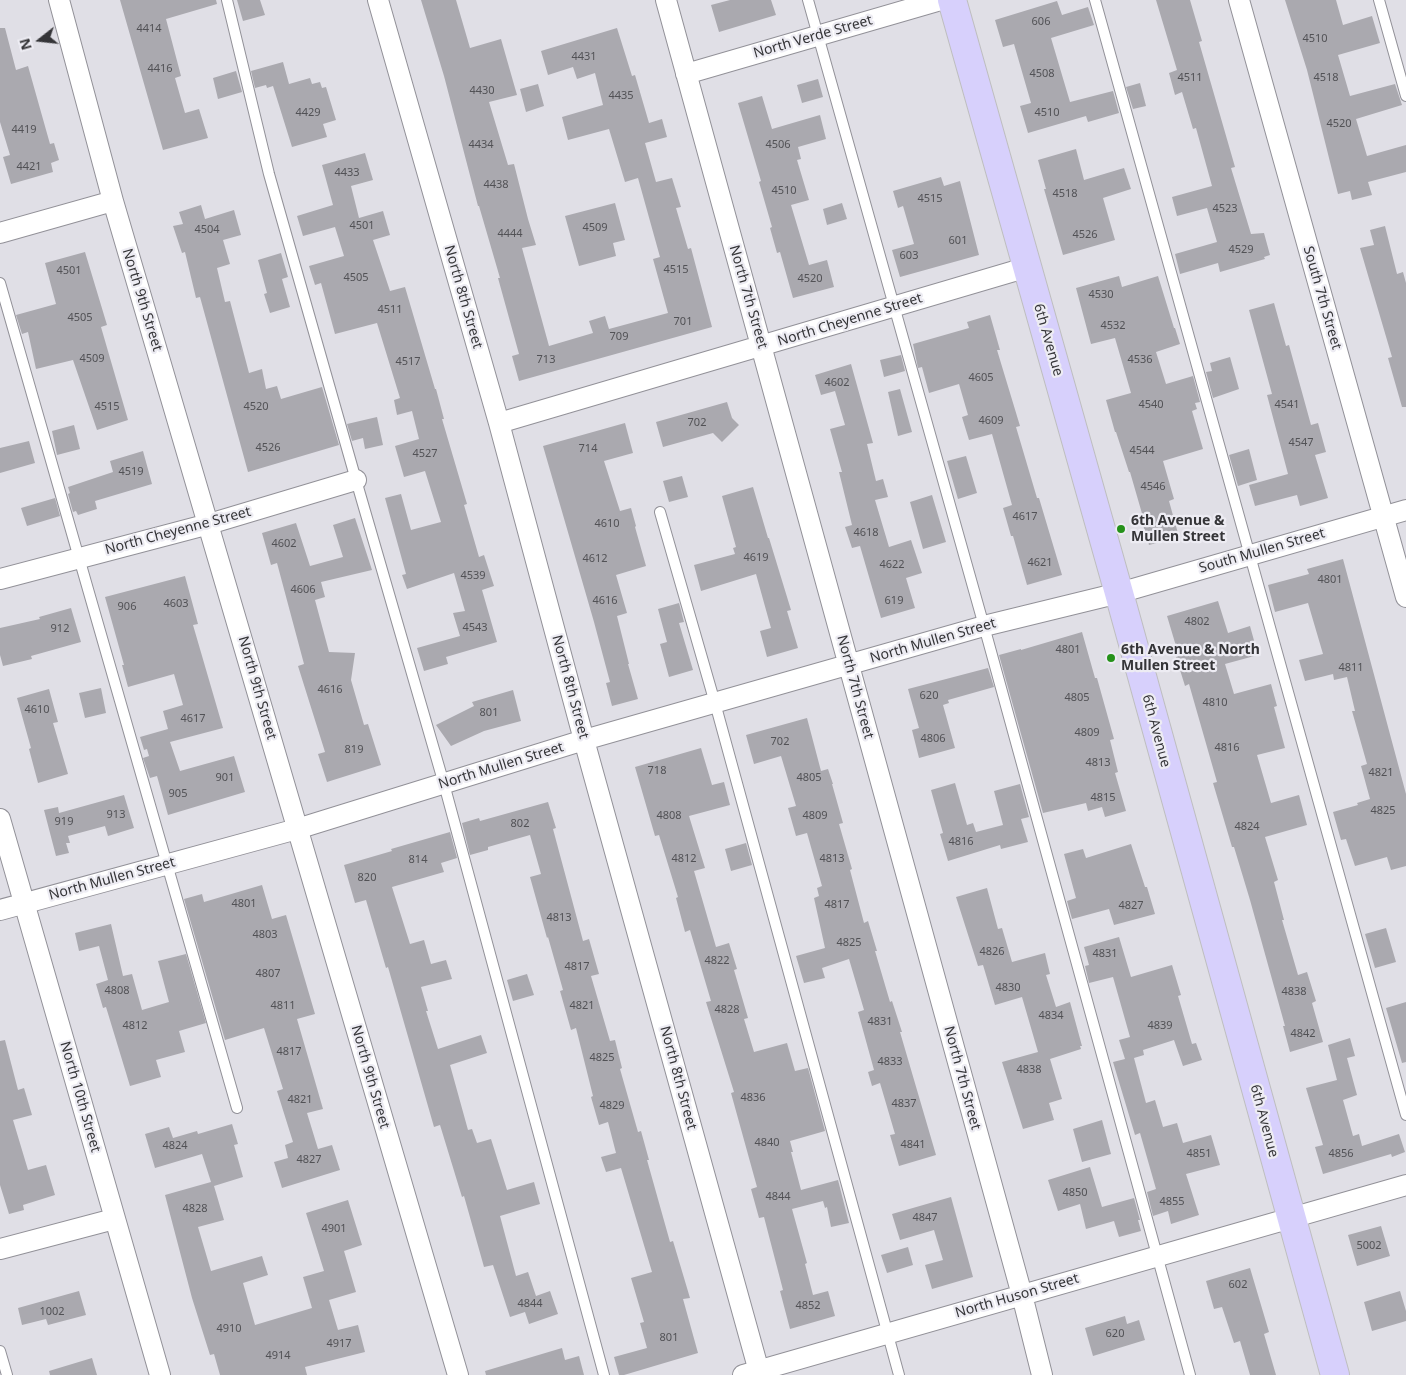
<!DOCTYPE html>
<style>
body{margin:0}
#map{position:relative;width:1406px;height:1375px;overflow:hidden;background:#e0dfe6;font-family:"Noto Sans",sans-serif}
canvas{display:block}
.north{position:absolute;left:15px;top:15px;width:50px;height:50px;-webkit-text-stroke:4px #edecf3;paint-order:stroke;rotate:254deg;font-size:14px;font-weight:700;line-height:20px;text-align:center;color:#353538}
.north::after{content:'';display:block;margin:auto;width:18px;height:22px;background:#353538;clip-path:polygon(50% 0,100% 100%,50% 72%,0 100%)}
</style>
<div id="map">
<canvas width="1406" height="1375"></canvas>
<div class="north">N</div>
</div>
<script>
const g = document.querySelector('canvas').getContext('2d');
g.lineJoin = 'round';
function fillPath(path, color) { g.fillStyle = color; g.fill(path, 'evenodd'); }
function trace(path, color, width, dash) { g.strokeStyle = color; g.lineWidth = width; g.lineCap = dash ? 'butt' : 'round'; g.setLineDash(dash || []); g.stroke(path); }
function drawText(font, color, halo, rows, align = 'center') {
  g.font = font + ' "Noto Sans",sans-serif'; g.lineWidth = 4.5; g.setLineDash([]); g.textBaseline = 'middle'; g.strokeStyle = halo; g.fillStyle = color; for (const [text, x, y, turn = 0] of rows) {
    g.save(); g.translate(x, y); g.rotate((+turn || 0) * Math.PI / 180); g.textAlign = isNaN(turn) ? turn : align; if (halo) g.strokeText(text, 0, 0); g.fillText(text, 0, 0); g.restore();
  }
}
fillPath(new Path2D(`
 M120,0H216L217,4L166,19L181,76L175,78L185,113L199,109L208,138L163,150Z
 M237,0H260L265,15L243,21Z
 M421,0H456L470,48L501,39L517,95L489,102L508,165L514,164L528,219L536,245L522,248L549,346L593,333L589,321L605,316L609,329L668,313L653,259L660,257L638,178L625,182L609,129L568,140L562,117L603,105L595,73L577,79L573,67L548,75L541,51L617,28L632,76L635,75L649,123L662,119L667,137L645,143L656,182L672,178L681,207L676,208L688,249L691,248L712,327L519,381L512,356L519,354L498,278H500L479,206H478L444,76Z
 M730,0H771L776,15L719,32L711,5Z
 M1156,0H1190L1202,41L1199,42L1235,167L1231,168L1251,234L1264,233L1270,255L1264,257L1265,259L1220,272L1218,263L1180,274L1175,254L1217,242L1207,208L1177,216L1172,197L1212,186L1196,128L1193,129L1182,92L1175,95L1169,73L1177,70Z
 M1285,0H1336L1343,25L1372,16L1380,43L1338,55L1350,96L1395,84L1402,105L1356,119L1367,156L1406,145V172L1368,182L1372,195L1352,200L1350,191L1338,194L1307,70Z
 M1057,1L1062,15L1088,7L1094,25L1051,38L1070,102L1113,91L1119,113L1088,122L1086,116L1028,133L1020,106L1031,103L1014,44L1003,47L995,20Z
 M0,28H5L16,70L28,66L50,144L54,143L59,160L51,163L53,172L11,184L3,157L10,155L0,122Z
 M283,62L289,84L310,78L312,84L320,82L322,88L326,87L336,120L323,124L327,137L292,147L273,86L267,88L266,85L255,88L251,71Z
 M236,71L242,92L218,99L213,78Z
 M818,79L823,97L802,103L797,85Z
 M1140,83L1146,106L1133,109L1126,87Z
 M538,84L544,106L526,112L520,89Z
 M762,96L772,129L820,115L826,139L798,147L801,159L797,160L809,200L791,205L809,265L827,260L834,287L793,298L780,252L777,253L770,228L772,227L759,182L761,181L738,103Z
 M1076,149L1084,180L1124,168L1131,189L1103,198L1115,240L1063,255L1044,189H1046L1038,160Z
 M365,153L373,180L351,186L359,218L383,211L390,235L373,240L390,291L405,287L435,389H436L444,419H442L467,504L464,505L479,557L484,555L494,586L482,590L497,642L446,657L448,664L424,671L417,648L460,636L453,613L465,611L454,573L407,589L402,575L406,574L385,498L401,494L411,530L441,522L425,471L404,477L395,446L419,439L412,411L397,415L394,400L400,398L377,323L335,334L321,283L315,285L309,266L344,256L335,227L303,236L297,216L333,205L322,165Z
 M941,177L944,186L960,181L979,255L900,277L892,250L914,244L903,206L898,208L893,191Z
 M615,203L625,240L613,243L616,256L579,266L565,216Z
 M842,203L847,219L827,225L823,209Z
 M201,205L205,219L234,210L241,235L223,240L230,264L217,268L225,302L230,301L249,373L262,369L266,389L277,386L281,399L322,387L339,445L248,472L200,297L196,298L185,252L182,253L173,226L183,224L179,212Z
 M1385,226L1397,274L1403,272L1406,283V407H1402L1388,358L1392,357L1360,248L1374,245L1370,230Z
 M85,252L107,325L101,327L128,420L97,430L73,360L36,369L28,332L22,334L16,315L56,304L45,263Z
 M281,253L288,277L282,279L290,307L270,313L264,294L267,293L258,260Z
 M1119,276L1122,287L1158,276L1174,328H1175L1180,344L1156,352L1166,384L1193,376L1200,402L1195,403L1197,409L1192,411L1203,449L1163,461L1174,499L1169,501L1179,537L1149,545L1141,518L1143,517L1130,472H1129L1116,432H1115L1106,400L1131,393L1115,338L1091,344L1076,288Z
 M1274,303L1286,346L1289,345L1311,425L1318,423L1326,452L1315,455L1328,498L1300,506L1297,495L1255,506L1249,485L1288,474L1267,395L1272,394L1249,310Z
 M990,315L1000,350H997L1020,426L1016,427L1037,498H1039L1062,575L1027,585L1013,536H1011L1003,508L1012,505L992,434L969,440L962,417L968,415L959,384L929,393L922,367L918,368L913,344L969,328L967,322Z
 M901,355L905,371L884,377L880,360Z
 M1230,357L1239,389L1213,398L1206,372L1212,371L1210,363Z
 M851,364L873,443L867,444L876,481L883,479L888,497L875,500L889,547L911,540L922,573L906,578L915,608L881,618L860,546L852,548L845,527L852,525L839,472H842L830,429L845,425L835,391L821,395L815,375Z
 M900,389L912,432L898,436L888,392Z
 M727,402L732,418L739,425L722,442L713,433L663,447L656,422Z
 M377,417L383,445L365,449L363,438L352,441L347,424Z
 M625,423L633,453L604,461L620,511L631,508L636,526L635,527L646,566L616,575L627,613L617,616L629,664H628L638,699L612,706L606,683L610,682L594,622L543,446Z
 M74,425L80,449L57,455L52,431Z
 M29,441L35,463L0,473V448Z
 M1249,449L1257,480L1238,486L1229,455Z
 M143,451L152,484L95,501L97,509L78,515L76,511L73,512L68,494L70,493L68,487L113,472L110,461Z
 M966,456L977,493L958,499L947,461Z
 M682,476L688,497L669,502L663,481Z
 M753,487L768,538H769L791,610L787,611L798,648L767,657L760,631L771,628L756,574L701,591L694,565L735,554L733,548L736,547L722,496Z
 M932,495L946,542L923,549L910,502Z
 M55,498L60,516L27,526L21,508Z
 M355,518L372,570L321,582L325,597L315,600L329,652L355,653L351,680L364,725L368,724L381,765L327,782L318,754L325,752L298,666L304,664L277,563L271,565L262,533L296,523L310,566L343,557L333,525Z
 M1343,559L1406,794V866L1391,870L1387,857L1355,866L1346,839L1341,840L1333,812L1358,805L1357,803L1370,799L1361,766L1367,764L1352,711H1355L1347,677L1334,680L1333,674L1305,681L1299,660L1323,654L1308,603L1275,612L1268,585L1309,574L1307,569Z
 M185,576L198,624L193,625L223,728L170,742L180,771L234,756L245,792L168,815L157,776L150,778L143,758L149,756L147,749L144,750L140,737L168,729L163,711L183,705L174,674L128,687L122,665H124L105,597Z
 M1218,601L1228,633L1250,626L1258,655L1225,664L1234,694L1271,684L1277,706L1274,707L1285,748L1257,755L1271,803L1299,795L1307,825L1265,837L1278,880L1274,882L1284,920H1282L1298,975L1307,972L1316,1001L1312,1003L1323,1042L1290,1052L1283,1026H1285L1250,900L1234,847H1232L1213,783L1217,782L1189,684L1185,686L1176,657L1179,656L1167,616Z
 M679,603L684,622L679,623L693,670L669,677L660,644L667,642L658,609Z
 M71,608L81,642L31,656L32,659L3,666L0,655V628L40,619L39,617Z
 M1082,632L1095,678H1097L1114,739L1110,740L1118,772L1115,773L1126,811L1105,817L1102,807L1088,811L1086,803L1043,813L999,655L1021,649V650Z
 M988,668L994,687L948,700L949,703L943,705L955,748L919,758L912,730L919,728L908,689Z
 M101,688L106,713L85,718L79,693Z
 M49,689L58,722L53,723L68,774L38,783L29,749L31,748L17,698Z
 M513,690L521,721L484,731L451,746L436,725L474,706L472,702Z
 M807,718L821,771L828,769L833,784H832L843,823L839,824L852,869L850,870L864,923L868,921L877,951H875L890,1002L892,1001L902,1032H900L936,1155L899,1166L890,1135L895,1134L880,1083L872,1086L868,1072L874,1070L858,1012L864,1010L849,959L822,968L825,978L804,983L796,956L825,948L814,898L819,896L817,888L822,886L807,833L796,836L788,808L796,806L781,756L754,764L746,735Z
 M701,748L712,785L724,782L730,805L689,816L705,868L694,871L716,947L729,943L737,969L734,970L748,1018L744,1019L754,1052L787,1043L795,1071L808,1068L825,1131L790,1141L793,1152H791L801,1190L838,1180L849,1223L831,1227L827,1207L825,1208L823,1201L792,1209L807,1263L805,1264L813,1295L828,1291L835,1316L790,1329L780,1291L783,1290L764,1217L759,1218L751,1189L757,1187L731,1093L734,1092L706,1002L711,1001L690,930L685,932L676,898L678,897L659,835L655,836L635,767Z
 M955,783L967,825L973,823L976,832L1003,825L994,791L1020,784L1029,817L1021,819L1028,842L1001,849L1000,845L948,861L940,834L943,833L931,790Z
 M124,795L134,828L108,836L105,826L68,836L70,843H66L69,853L56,856L44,810L58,807L59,813Z
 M548,802L556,828L553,829L583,941L589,939L599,974L591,976L610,1041L615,1040L622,1068L620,1069L638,1132L641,1131L649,1160H647L670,1242L673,1241L690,1298L683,1299L698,1353L624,1375H619L614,1357L647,1348L640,1323L644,1322L631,1278L652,1272L621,1168L606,1172L601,1157L616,1153L608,1122L599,1125L591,1097L593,1096L576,1028L571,1030L560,991L563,990L548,937L547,938L530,877L541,874L530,835L488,847V850L470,855L462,823L479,818L480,821Z
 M450,832L457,858L441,863L444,872L392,887L410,944L424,940L431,964L446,960L452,979L421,987L428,1011H426L438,1049L481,1035L487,1053L450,1065L468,1130L472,1129L477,1143L491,1139L507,1190L534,1182L540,1204L500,1216L516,1276L528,1272L536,1296L550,1291L558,1314L529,1324L525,1312L510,1317L493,1265L484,1267L464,1196L462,1197L440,1125L434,1127L388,967L386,968L366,900L355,903L344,865L392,851L391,849Z
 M746,843L752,865L731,871L725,849Z
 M1131,844L1145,887H1147L1155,914L1114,925L1109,909L1072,919L1067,901L1076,898L1064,854L1083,849L1086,858Z
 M262,885L272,919L286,915L315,1014L297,1019L323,1109L307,1113L318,1149L332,1145L340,1170L282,1188L274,1162L288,1158L285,1145L293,1142L277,1091L283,1089L264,1028L225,1040L184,899L202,894L204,902Z
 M987,888L998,929L1002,928L1012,962L1045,953L1050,974L1046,975L1056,1007L1070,1002L1082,1046H1080L1081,1049L1050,1059L1062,1099L1049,1103L1054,1120L1023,1129L1002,1062L1038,1052L1022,997L995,1005L983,965L978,966L956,897Z
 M111,924L123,976L132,974L142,1010L169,1002L158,961L186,954L206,1023L179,1031L185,1052L156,1060L161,1077L130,1086L106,1007L103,1008L96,984L108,980L99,946L79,951L75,933Z
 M1386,928L1396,962L1375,968L1365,934Z
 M1119,937L1131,977L1172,965L1181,995L1178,996L1192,1044L1196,1043L1202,1060L1183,1066L1174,1040L1143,1050L1144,1055L1134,1058L1146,1103L1155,1100L1163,1127L1177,1123L1183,1143L1211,1135L1220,1165L1186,1174L1199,1215L1171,1224L1168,1211L1153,1216L1147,1192L1156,1189L1140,1133L1135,1135L1113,1062L1125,1059L1119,1040L1130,1037L1113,977L1089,983L1085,966L1089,965L1084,947Z
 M527,974L534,995L513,1001L507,980Z
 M1406,1002V1062L1402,1063L1386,1008Z
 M1350,1038L1355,1056L1347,1058L1357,1095L1343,1100L1353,1136L1359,1134L1362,1146L1399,1134L1405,1152L1392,1157L1391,1154L1323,1174L1315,1147L1323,1145L1306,1088L1337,1080L1328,1045Z
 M5,1040L18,1090L24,1088L32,1115L13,1120L28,1170L46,1165L55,1195L23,1205L24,1210L9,1214L0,1185V1041Z
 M1102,1120L1111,1154L1082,1162L1073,1129Z
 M232,1124L238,1144L234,1145L243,1177L214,1186L224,1220L198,1227L211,1271L262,1256L268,1275L243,1283L255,1325L312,1308L303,1277L324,1271L306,1213L348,1200L362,1245L344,1251L356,1292L329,1300L338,1330L358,1325L365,1352L305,1367L307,1375H220L214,1354L210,1355L192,1298L165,1195L211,1182L202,1154L155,1168L145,1134L169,1127L173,1138L197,1131L198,1134Z
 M1090,1167L1102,1207L1134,1198L1140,1220H1138L1141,1231L1119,1237L1114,1221L1086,1229L1080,1204L1058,1211L1048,1180Z
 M951,1197L973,1277L932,1289L925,1265L943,1260L934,1230L900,1240L892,1214Z
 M1381,1226L1390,1256L1357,1266L1348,1235Z
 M908,1247L913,1265L887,1273L881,1255Z
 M1250,1268L1269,1332L1264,1334L1276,1375H1250L1240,1341L1234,1343L1222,1307L1214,1309L1206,1281Z
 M79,1291L86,1315L48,1325L46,1319L22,1325L18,1308Z
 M1400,1291L1406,1311V1321L1372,1331L1364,1302Z
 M1125,1316L1127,1324L1139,1320L1145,1340L1093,1356L1085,1328Z
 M562,1348L565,1360L579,1356L584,1375H486L485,1371Z
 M92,1358L97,1375H50L49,1371Z`), '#aaa9af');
const lane = new Path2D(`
 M227,0L269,174L356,480L444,784L604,1375
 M808,0L984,626L1190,1375
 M1095,0L1406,1115
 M1379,0L1406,96
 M0,283L237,1108
 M660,512L715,703L899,1375
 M0,1351L7,1375`);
const street = new Path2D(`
 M59,0L113,201L458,1375
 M378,0L499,423L584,740L760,1375
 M666,0L1022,1295L1042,1375
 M1239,0L1406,597
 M686,74L941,0
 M0,233L113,201
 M499,423L1028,267
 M0,579L209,524L356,480
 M0,819L160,1375
 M0,910L297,829L584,740L984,626L1119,593L1406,510
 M0,1249L114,1219
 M743,1375L1406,1185`);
const primary = new Path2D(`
 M952,0L1119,593L1335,1375`);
trace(lane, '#929198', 12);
trace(street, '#929198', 22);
trace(primary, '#bebebf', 30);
trace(lane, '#fff', 10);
trace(street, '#fff', 20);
trace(primary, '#d7d0fc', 28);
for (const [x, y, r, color] of [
 [1121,529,5,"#259119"],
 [1111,658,5,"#259119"]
]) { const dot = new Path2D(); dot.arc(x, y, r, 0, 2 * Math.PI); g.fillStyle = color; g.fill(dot); trace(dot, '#edecf3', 2); }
drawText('11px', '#525256', null, [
 ["606",1041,22],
 ["4414",149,29],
 ["4510",1315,39],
 ["4431",584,57],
 ["4416",160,69],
 ["4508",1042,74],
 ["4511",1190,78],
 ["4518",1326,78],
 ["4430",482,91],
 ["4435",621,96],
 ["4429",308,113],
 ["4510",1047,113],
 ["4520",1339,124],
 ["4419",24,130],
 ["4434",481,145],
 ["4506",778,145],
 ["4421",29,167],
 ["4433",347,173],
 ["4438",496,185],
 ["4510",784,191],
 ["4518",1065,194],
 ["4515",930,199],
 ["4523",1225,209],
 ["4501",362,226],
 ["4509",595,228],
 ["4504",207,230],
 ["4444",510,234],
 ["4526",1085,235],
 ["601",958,241],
 ["4529",1241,250],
 ["603",909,256],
 ["4515",676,270],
 ["4501",69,271],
 ["4505",356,278],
 ["4520",810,279],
 ["4530",1101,295],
 ["4511",390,310],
 ["4505",80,318],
 ["701",683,322],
 ["4532",1113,326],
 ["709",619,337],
 ["4509",92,359],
 ["713",546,360],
 ["4536",1140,360],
 ["4517",408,362],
 ["4605",981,378],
 ["4602",837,383],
 ["4540",1151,405],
 ["4541",1287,405],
 ["4515",107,407],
 ["4520",256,407],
 ["4609",991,421],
 ["702",697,423],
 ["4547",1301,443],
 ["4526",268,448],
 ["714",588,449],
 ["4544",1142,451],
 ["4527",425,454],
 ["4519",131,472],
 ["4546",1153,487],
 ["4617",1025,517],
 ["4610",607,524],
 ["4618",866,533],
 ["4602",284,544],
 ["4619",756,558],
 ["4612",595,559],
 ["4621",1040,563],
 ["4622",892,565],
 ["4539",473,576],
 ["4801",1330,580],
 ["4606",303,590],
 ["4616",605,601],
 ["619",894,601],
 ["4603",176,604],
 ["906",127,607],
 ["4802",1197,622],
 ["4543",475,628],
 ["912",60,629],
 ["4801",1068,650],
 ["4811",1351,668],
 ["4616",330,690],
 ["620",929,696],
 ["4805",1077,698],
 ["4810",1215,703],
 ["4610",37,710],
 ["801",489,713],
 ["4617",193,719],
 ["4809",1087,733],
 ["4806",933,739],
 ["702",780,742],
 ["4816",1227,748],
 ["819",354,750],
 ["4813",1098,763],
 ["718",657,771],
 ["4821",1381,773],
 ["901",225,778],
 ["4805",809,778],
 ["905",178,794],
 ["4815",1103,798],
 ["4825",1383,811],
 ["913",116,815],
 ["4808",669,816],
 ["4809",815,816],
 ["919",64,822],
 ["802",520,824],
 ["4824",1247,827],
 ["4816",961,842],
 ["4812",684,859],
 ["4813",832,859],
 ["814",418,860],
 ["820",367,878],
 ["4801",244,904],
 ["4817",837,905],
 ["4827",1131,906],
 ["4813",559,918],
 ["4803",265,935],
 ["4825",849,943],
 ["4826",992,952],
 ["4831",1105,954],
 ["4822",717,961],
 ["4817",577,967],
 ["4807",268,974],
 ["4830",1008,988],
 ["4808",117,991],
 ["4838",1294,992],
 ["4811",283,1006],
 ["4821",582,1006],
 ["4828",727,1010],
 ["4834",1051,1016],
 ["4831",880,1022],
 ["4812",135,1026],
 ["4839",1160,1026],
 ["4842",1303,1034],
 ["4817",289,1052],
 ["4825",602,1058],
 ["4833",890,1062],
 ["4838",1029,1070],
 ["4836",753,1098],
 ["4821",300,1100],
 ["4837",904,1104],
 ["4829",612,1106],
 ["4840",767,1143],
 ["4841",913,1145],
 ["4824",175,1146],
 ["4851",1199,1154],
 ["4856",1341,1154],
 ["4827",309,1160],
 ["4850",1075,1193],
 ["4844",778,1197],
 ["4855",1172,1202],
 ["4828",195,1209],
 ["4847",925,1218],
 ["4901",334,1229],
 ["5002",1369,1246],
 ["602",1238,1285],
 ["4844",530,1304],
 ["4852",808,1306],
 ["1002",52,1312],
 ["4910",229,1329],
 ["620",1115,1334],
 ["801",669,1338],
 ["4917",339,1344],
 ["4914",278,1356]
]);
drawText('14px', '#353538', '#edecf3', [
 ["North Verde Street",813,37,-16],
 ["North 8th Street",463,297,74],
 ["North 7th Street",748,297,74],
 ["South 7th Street",1322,298,74],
 ["North 9th Street",142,300,73],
 ["North Cheyenne Street",850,320,-17],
 ["6th Avenue",1048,340,74],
 ["North Cheyenne Street",178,531,-15],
 ["South Mullen Street",1262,551,-16],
 ["North Mullen Street",933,641,-16],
 ["North 8th Street",570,687,75],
 ["North 7th Street",855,687,75],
 ["North 9th Street",257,688,74],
 ["6th Avenue",1156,731,75],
 ["North Mullen Street",501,766,-17],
 ["North Mullen Street",112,879,-15],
 ["North 9th Street",370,1077,74],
 ["North 8th Street",678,1078,75],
 ["North 7th Street",962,1078,75],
 ["North 10th Street",80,1097,74],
 ["6th Avenue",1264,1121,75],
 ["North Huson Street",1017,1296,-16]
]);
drawText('bold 14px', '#353538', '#edecf3', [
 ["6th Avenue &",1131,521],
 ["Mullen Street",1131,537],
 ["6th Avenue & North",1121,650],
 ["Mullen Street",1121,666]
], 'left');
</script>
